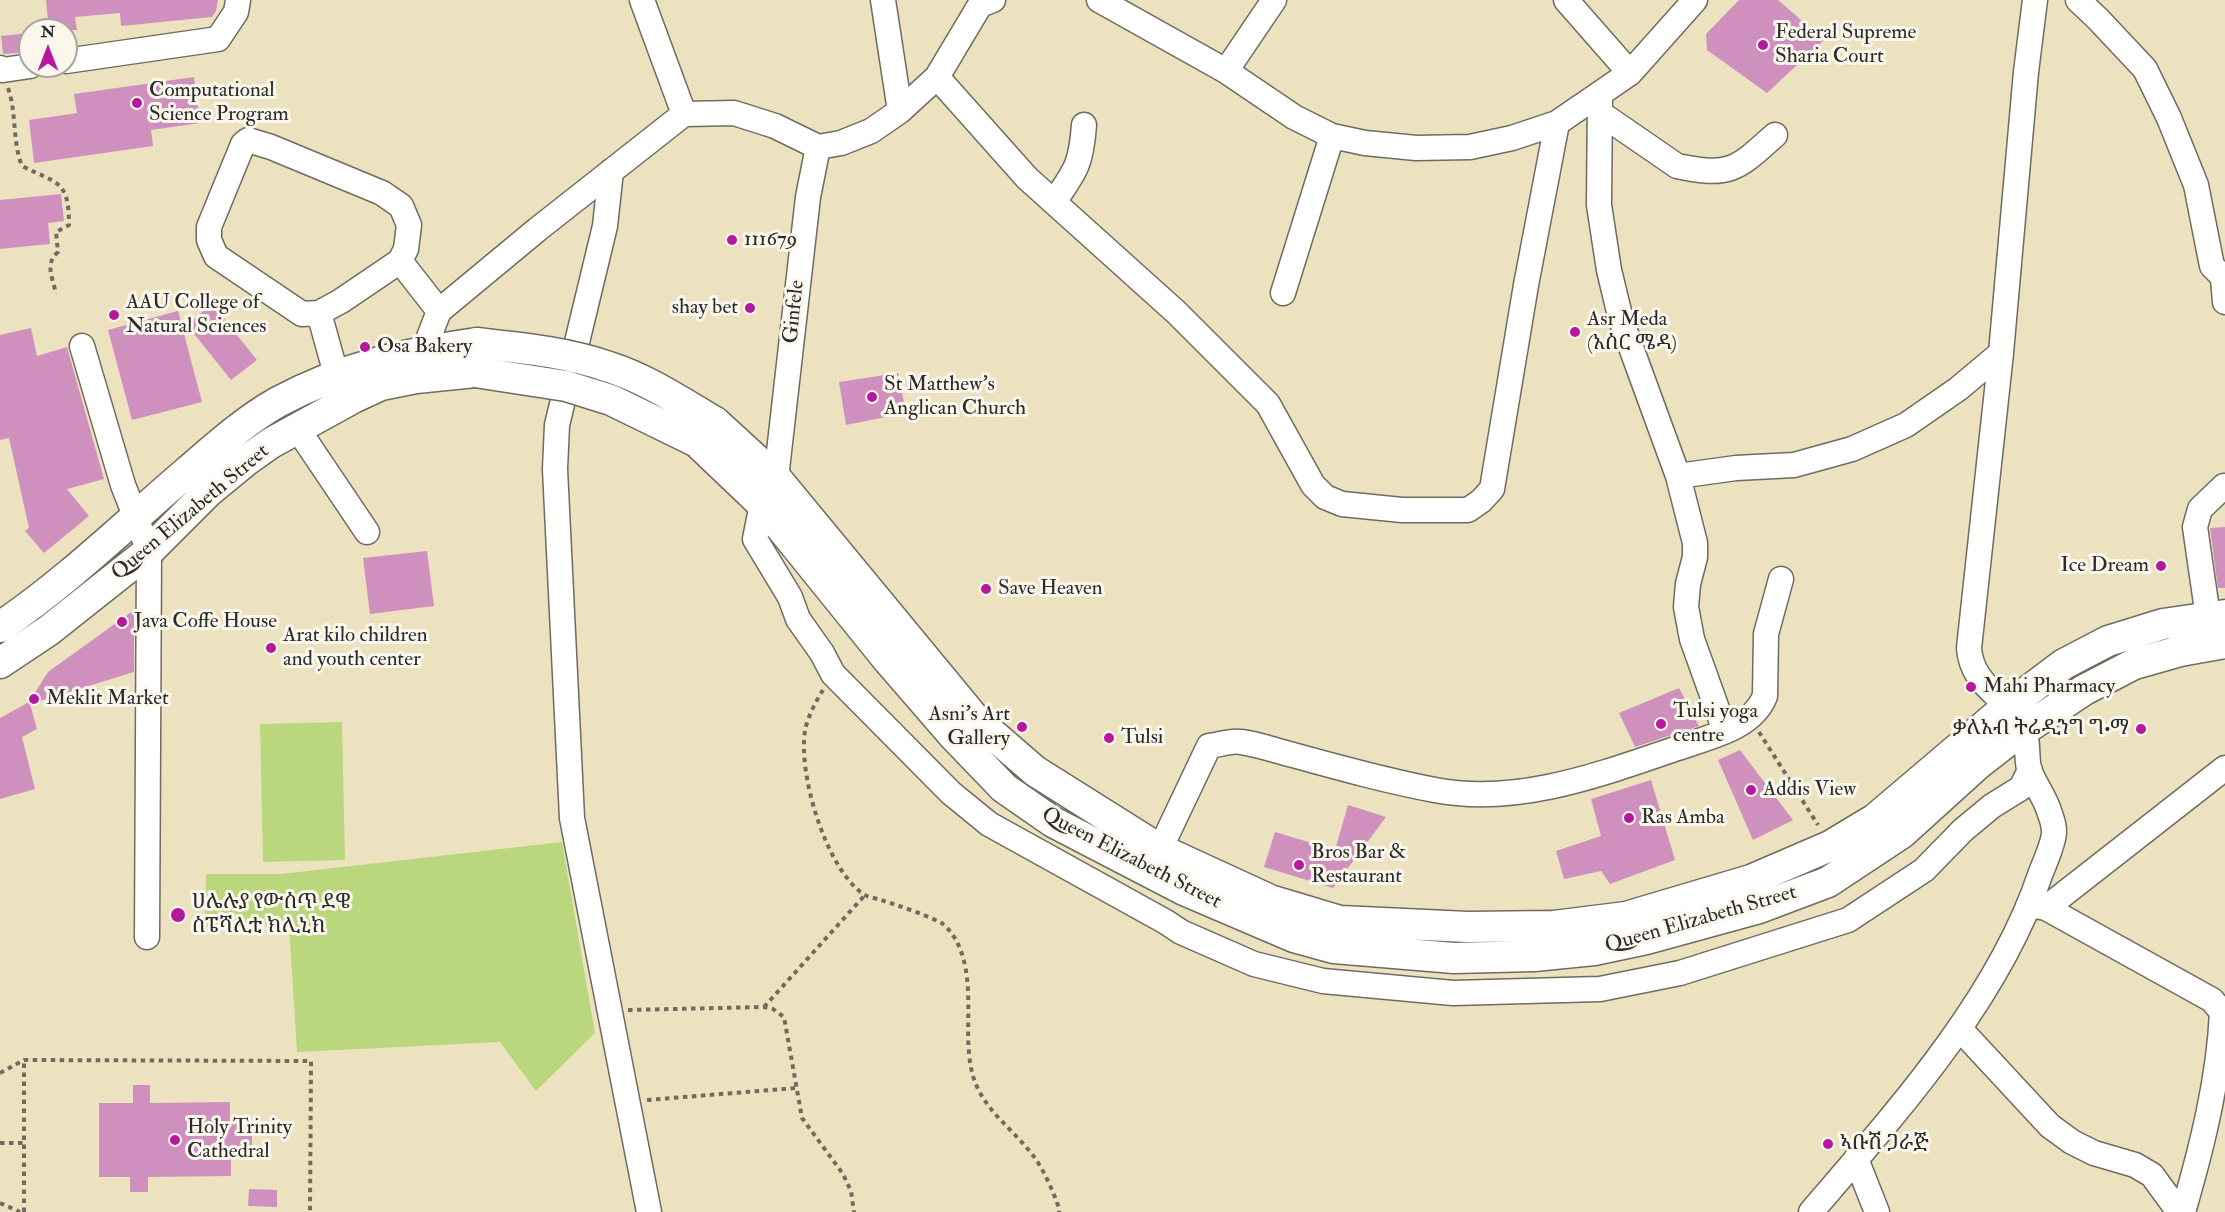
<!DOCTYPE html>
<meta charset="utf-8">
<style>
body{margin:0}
#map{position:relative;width:2225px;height:1212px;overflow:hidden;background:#ece2c0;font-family:"IM FELL Double Pica",serif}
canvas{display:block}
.north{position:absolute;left:18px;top:18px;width:60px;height:60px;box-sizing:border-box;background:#fbf7ec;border:2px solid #a8a59f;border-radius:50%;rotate:0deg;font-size:16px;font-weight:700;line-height:24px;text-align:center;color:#2b2b2b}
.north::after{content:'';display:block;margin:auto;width:21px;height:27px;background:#b5179e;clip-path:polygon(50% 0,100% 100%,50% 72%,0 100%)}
</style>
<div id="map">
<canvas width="2225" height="1212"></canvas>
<div class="north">N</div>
</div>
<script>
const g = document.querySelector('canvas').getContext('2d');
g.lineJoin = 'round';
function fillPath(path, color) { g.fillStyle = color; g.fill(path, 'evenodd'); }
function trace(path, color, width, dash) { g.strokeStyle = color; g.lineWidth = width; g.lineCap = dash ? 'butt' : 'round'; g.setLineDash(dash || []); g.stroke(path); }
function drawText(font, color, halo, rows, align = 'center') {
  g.font = font + ' "IM FELL Double Pica","Noto Serif Ethiopic",serif'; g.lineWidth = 6; g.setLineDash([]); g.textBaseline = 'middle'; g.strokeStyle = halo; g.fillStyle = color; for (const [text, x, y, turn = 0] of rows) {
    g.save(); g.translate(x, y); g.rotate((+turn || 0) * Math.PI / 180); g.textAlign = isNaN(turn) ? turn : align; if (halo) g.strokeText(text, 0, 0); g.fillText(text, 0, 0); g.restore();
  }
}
fillPath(new Path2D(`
 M342,722L345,860L263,862L260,724Z
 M562,842L595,1033L536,1091L500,1042L297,1052L289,925L205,927L206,874H281Z`), '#bad77d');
fillPath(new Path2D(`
 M46,0H218L216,11L212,17L121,26L120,13L75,17L77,30H49Z
 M1739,0H1778L1824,40L1767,93L1707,50L1706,34Z
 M30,33V52L3,54L1,36Z
 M194,77L200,123L151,130L153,146L34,163L29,120L77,113L74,94Z
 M61,194L64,221L48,223L50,244L0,249V200Z
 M212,304L257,360L231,380L187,325Z
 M178,311L202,402L132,420L108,330Z
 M31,328L37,356L67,347L104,479L67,489L89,516L44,553L25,531L29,528L9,438L0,440V335Z
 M898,373L906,413L846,425L839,382Z
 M2225,527V588H2218L2210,528Z
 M427,551L434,606L370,614L363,558Z
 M134,610V672L30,704L37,729L22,737L35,789L0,799V718L29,702L48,672Z
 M1679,688L1699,726L1635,747L1619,713Z
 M1740,750L1793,820L1753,840L1718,760Z
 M1651,780L1675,860L1610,884L1601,871L1564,879L1556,851L1601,836L1591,799Z
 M1348,805L1386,817L1333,888L1264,867L1275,832L1335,850Z
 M133,1085H150V1103L230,1102V1124L252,1123V1156H231V1176L148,1177V1192H130V1177H99V1103H133Z
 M249,1189L277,1190V1207L248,1206Z`), '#cf90be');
const minor = new Path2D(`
 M642,0L684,114
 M883,0L900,111
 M1099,0L1226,71L1294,117L1332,136L1365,143L1416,148L1470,147L1512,138L1557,123L1630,73L1695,0
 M1566,0L1630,73
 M2078,0L2098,19L2145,69L2169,118L2196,185L2212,266L2225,279
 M66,61L218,39L236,12L238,0
 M0,68L3,70L30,66
 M1226,71L1274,0
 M937,77L1027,178L1176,312L1268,404L1313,485L1325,497L1342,504L1402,510H1468L1481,501L1492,489L1526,285L1557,123
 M1600,95L1599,205L1609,270L1621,320L1678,476L1695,543V557L1688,584L1686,607L1692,639L1725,731
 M1600,113L1677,166C1730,177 1736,170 1775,135
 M684,114L734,113L775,126L818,147L841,143L871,131L900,111L937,77L980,5L993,0
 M248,140L271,147L382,193L401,206L409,225L406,249L400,261L341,301L319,313L302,314L216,256L209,240V227L243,144Z
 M818,147L808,197L776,478L762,504L755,539L790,597L798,619L822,653L833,674L951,793L989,824L1166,922L1181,932L1254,964L1323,981L1453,993L1600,989L1680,973L1848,920L1924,870L1963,830L1992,806L2021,788L2030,770
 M611,171L605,226L557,425L555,469L572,818L649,1212
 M1054,202C1076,170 1081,165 1084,125
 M400,261L439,311
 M2223,279L2225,302
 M1283,293L1332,136
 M319,313L336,374
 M82,346L123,485L149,551L147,937
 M424,350L439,311L538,229L684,114
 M297,428L367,532
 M1678,476L1736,468L1794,465L1852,449L1906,425L1958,389L2001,353
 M2208,617L2195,527L2200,509L2224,486
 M1153,864L1209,746C1219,745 1231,740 1241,742C1258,744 1276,751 1293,755C1340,768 1387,781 1435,790C1518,806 1601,774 1678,748C1708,737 1752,729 1765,696L1766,634L1781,579
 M2030,905L2046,908L2212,1000L2222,1012C2219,1079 2202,1147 2183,1212
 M2046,908L2225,768
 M1960,1029L2050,1126L2072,1142L2094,1153L2135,1165L2152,1175L2179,1212
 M1856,1159L1877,1212
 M1811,1212C1896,1113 1998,1000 2040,875C2044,864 2054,843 2054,832C2054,827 2052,819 2050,814C2046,798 2034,784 2029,769C2026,756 2029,740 2023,728C2007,695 1972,688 1969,648L2001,353L2026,72L2035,0`);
const major = new Path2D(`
 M715,422L776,478L975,719L1035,771L1159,849L1270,900L1340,921L1468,927L1554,926L1626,917L1751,880L1830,846L1875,819L2008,706L2064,664L2108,641L2163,624L2225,615
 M697,442L762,504L888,660L952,734L1004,788L1053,822L1184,890L1294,937L1334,948L1454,958L1534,956L1594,950L1646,939L1759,908L1828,882L1902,833L1977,765L2009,740L2084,690L2134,664L2180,651L2225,643
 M0,627C68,581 126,524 188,471C217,446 246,420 278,402C343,367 406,353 477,343
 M0,663L48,631L149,551L208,492L247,460L271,443L353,398L381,385L416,378L475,372`);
trace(minor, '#6f6b5f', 27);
trace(major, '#6f6b5f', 33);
trace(new Path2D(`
 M8,88C17,114 12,141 22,166C57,184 69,179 69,225L56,232L58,252C44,264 53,278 56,294
 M823,690C816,701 807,718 805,731C798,775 826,867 862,893C868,898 877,898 884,901C897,905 932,917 943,924C948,928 954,936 957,942C980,988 957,1046 978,1089C990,1113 1010,1128 1027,1148C1042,1165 1051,1186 1059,1208V1212
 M1759,732L1818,825
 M764,1007L865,895
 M628,1010L764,1007L773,1009L784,1017L802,1118L843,1174L851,1191L854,1212
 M0,1073L24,1060L311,1061L310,1212
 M647,1100L796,1088
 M0,1143H24
 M0,1203L20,1212
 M24,1212V1060`), '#6f6b5f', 4, [4.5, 4.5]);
trace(minor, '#fff', 24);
trace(major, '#fff', 30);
const majorBridge = new Path2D(`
 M477,343C522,348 566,352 609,367C647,379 681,402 715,422
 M475,372L566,386L611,400L697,442`);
trace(majorBridge, '#6f6b5f', 33, []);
trace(majorBridge, '#fff', 30);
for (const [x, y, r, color] of [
 [1763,45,6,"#b5179e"],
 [137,103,6,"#b5179e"],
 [732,240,6,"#b5179e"],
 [750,308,6,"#b5179e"],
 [114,315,6,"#b5179e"],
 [1575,332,6,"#b5179e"],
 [365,347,6,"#b5179e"],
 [872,397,6,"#b5179e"],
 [2161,566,6,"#b5179e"],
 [986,589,6,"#b5179e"],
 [122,622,6,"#b5179e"],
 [271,648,6,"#b5179e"],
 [1971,687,6,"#b5179e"],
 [34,699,6,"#b5179e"],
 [1661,724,6,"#b5179e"],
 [1022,727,6,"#b5179e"],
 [2141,729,6,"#b5179e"],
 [1109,738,6,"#b5179e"],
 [1751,790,6,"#b5179e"],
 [1629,818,6,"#b5179e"],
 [1299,865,6,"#b5179e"],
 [178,915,8,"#b5179e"],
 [175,1140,6,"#b5179e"],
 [1828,1144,6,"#b5179e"]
]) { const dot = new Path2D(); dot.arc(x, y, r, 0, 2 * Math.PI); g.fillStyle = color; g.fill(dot); trace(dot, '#fbf7ec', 2); }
drawText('21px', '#2b2b2b', '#fbf7ec', [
 ["Federal Supreme",1775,33],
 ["Sharia Court",1775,57],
 ["Computational",149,91],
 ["Science Program",149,115],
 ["111679",744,240],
 ["AAU College of",126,303],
 ["Natural Sciences",126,327],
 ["shay bet",738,308,"right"],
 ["Asr Meda",1587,320],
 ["(አስር ሜዳ)",1587,344],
 ["Osa Bakery",377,347],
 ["St Matthew’s",884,385],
 ["Anglican Church",884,409],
 ["Ice Dream",2149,566,"right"],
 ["Save Heaven",998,589],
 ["Java Coffe House",134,622],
 ["Arat kilo children",283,636],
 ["and youth center",283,660],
 ["Mahi Pharmacy",1983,687],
 ["Meklit Market",46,699],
 ["Tulsi yoga",1673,712],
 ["centre",1673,736],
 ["Asni's Art",1010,715,"right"],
 ["Gallery",1010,739,"right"],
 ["ቃለአብ ትሬዲንግ ግ•ማ",2129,729,"right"],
 ["Tulsi",1121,738],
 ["Addis View",1763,790],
 ["Ras Amba",1641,818],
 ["Bros Bar &",1311,853],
 ["Restaurant",1311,877],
 ["ሀሌሉያ የውስጥ ደዌ",192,903],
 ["ስፔሻሊቲ ክሊኒክ",192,927],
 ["Holy Trinity",187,1128],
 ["Cathedral",187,1152],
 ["ኣቡሽ ጋራጅ",1840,1144]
], 'left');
drawText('21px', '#2b2b2b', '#fbf7ec', [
 ["Ginfele",795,312,-84],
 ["Queen Elizabeth Street",191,513,-40],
 ["Queen Elizabeth Street",1131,859,27],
 ["Queen Elizabeth Street",1701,920,-16]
]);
</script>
